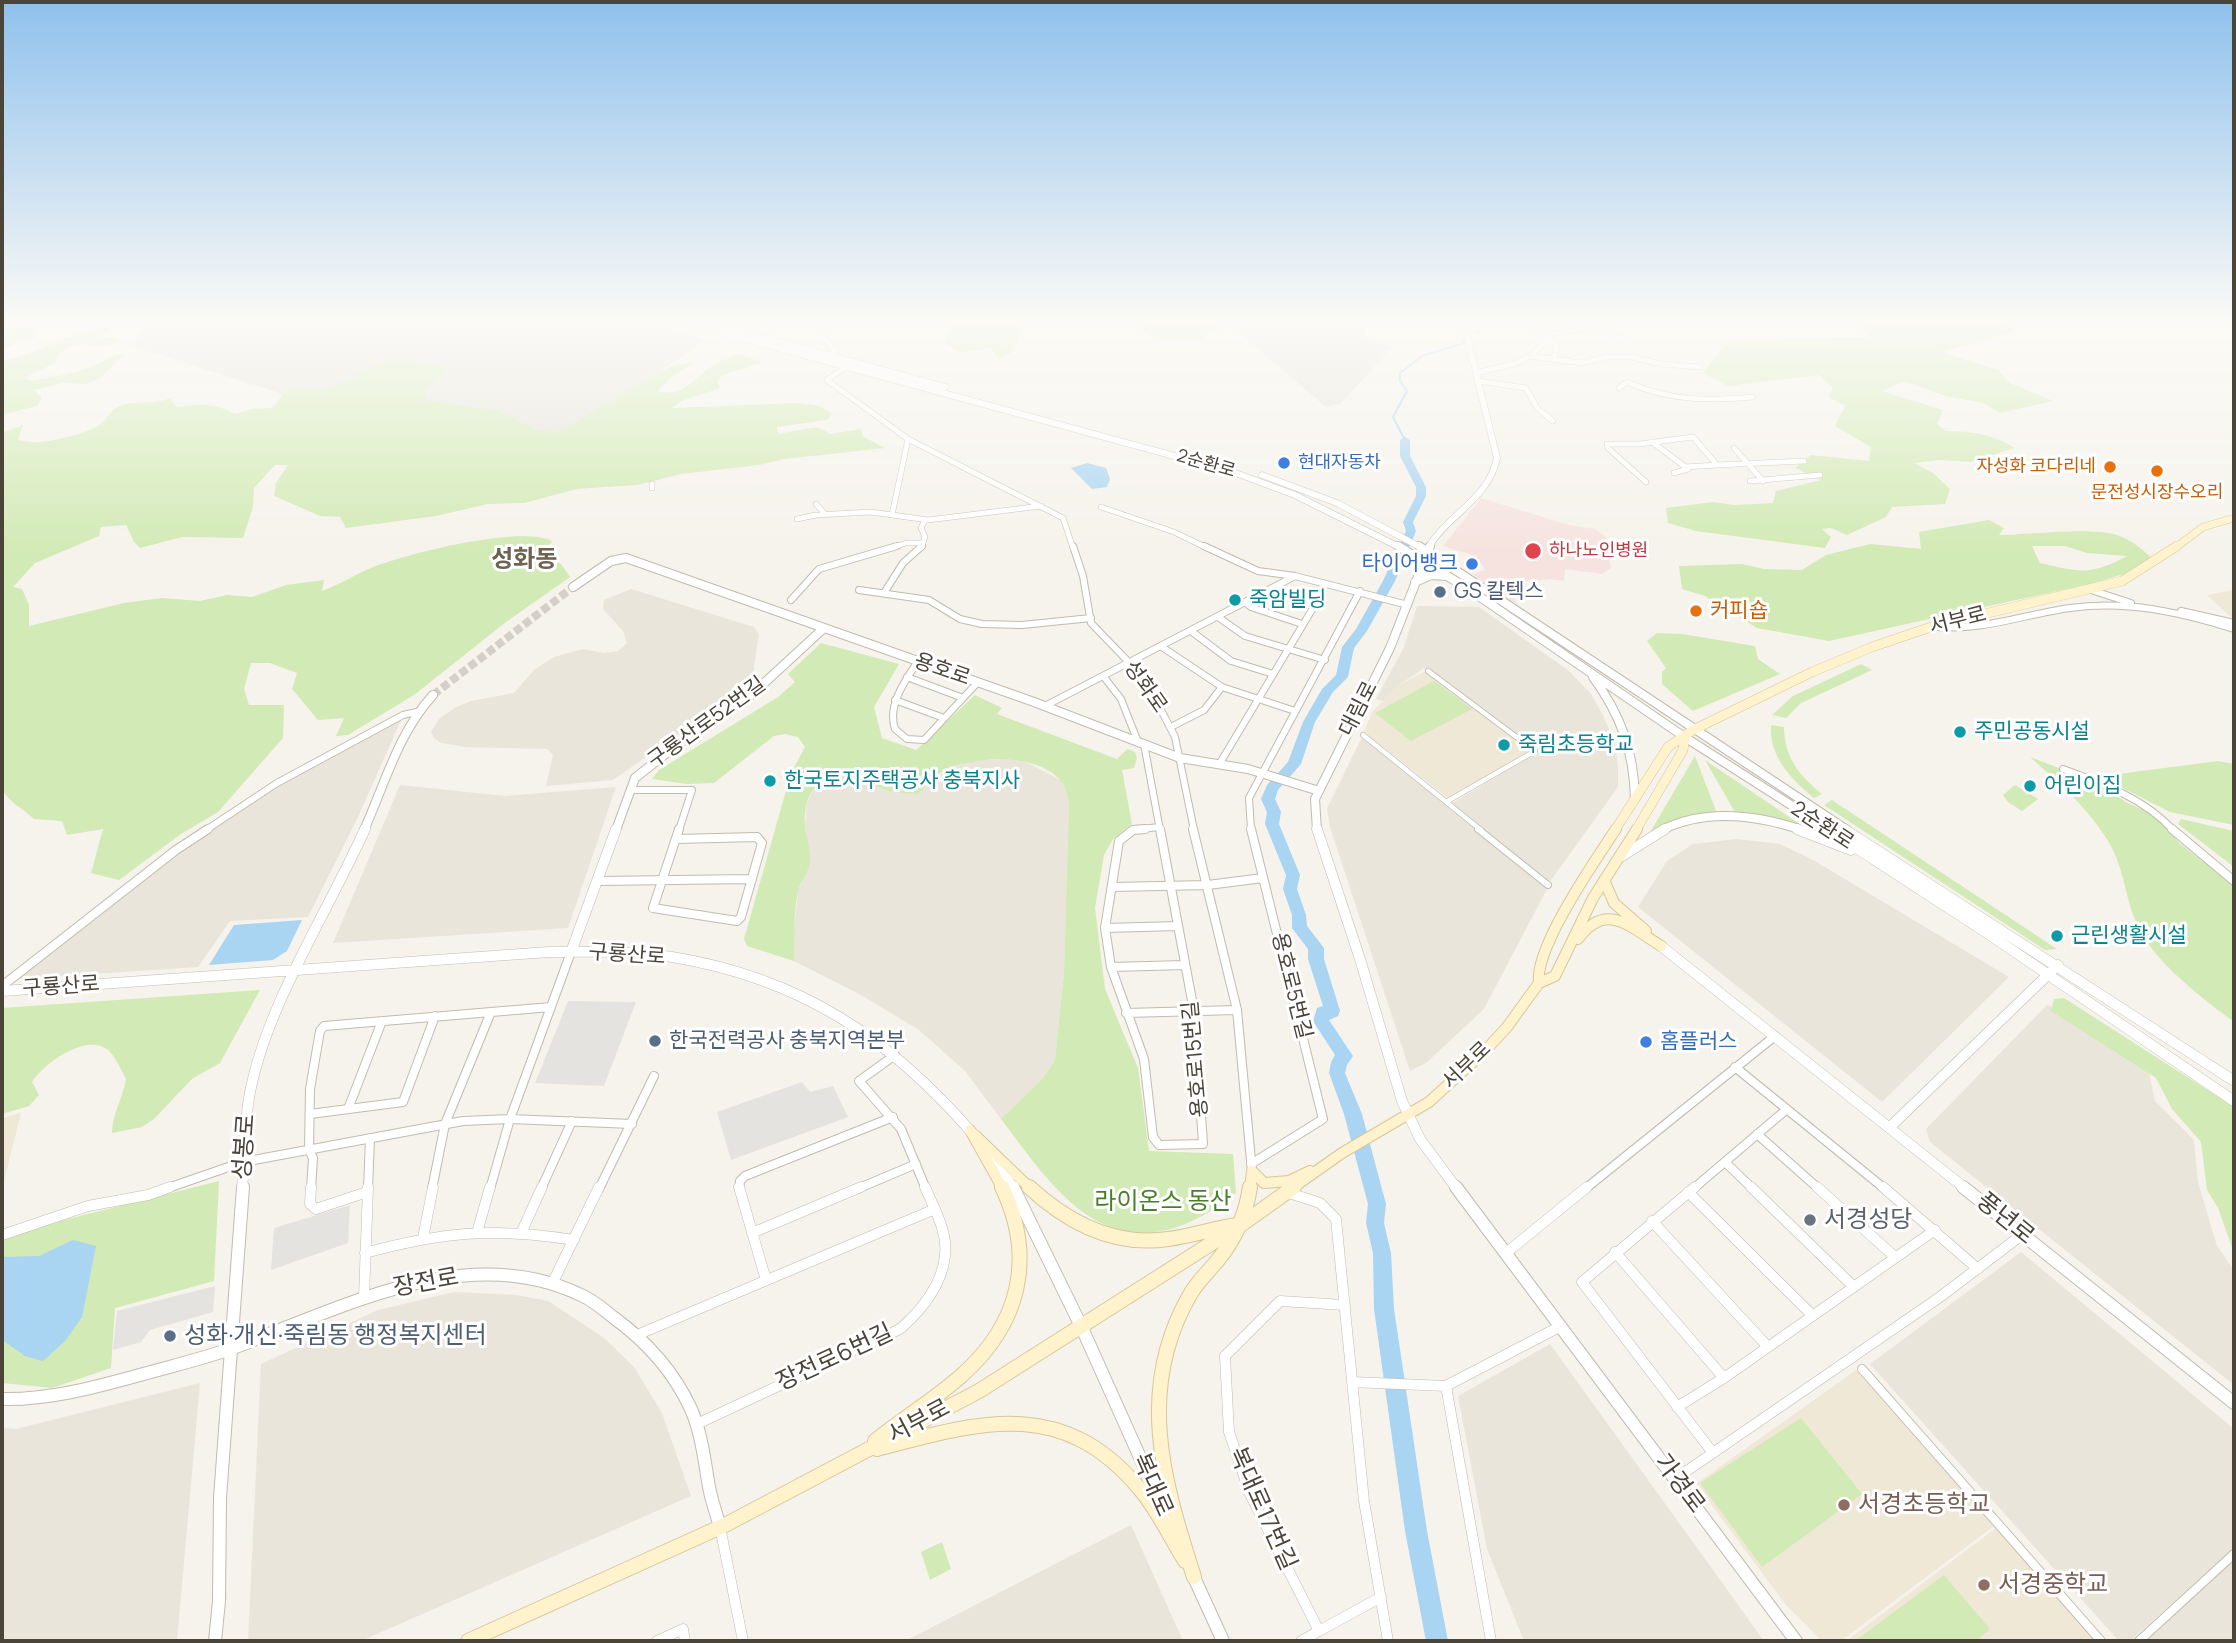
<!DOCTYPE html>
<meta charset="utf-8">
<style>
body{margin:0}
#map{position:relative;width:2236px;height:1643px;overflow:hidden;background:#f6f3ec;font-family:Manrope,sans-serif}
canvas{display:block}
.frame{position:absolute;inset:0;border:4px solid #4b4439;pointer-events:none}
</style>
<div id="map">
<canvas width="2236" height="1643"></canvas>
<div class="frame"></div>
</div>
<script>
const g = document.querySelector('canvas').getContext('2d');
g.lineJoin = 'round';
function fillPath(path, color) { g.fillStyle = color; g.fill(path, 'evenodd'); }
function trace(path, color, width, dash) { g.strokeStyle = color; g.lineWidth = width; g.lineCap = dash ? 'butt' : 'round'; g.setLineDash(dash || []); g.stroke(path); }
function drawText(font, color, halo, rows, align = 'center') {
  g.font = font + ' Manrope,"Noto Sans KR",sans-serif'; g.lineWidth = 6; g.setLineDash([]); g.textBaseline = 'middle'; g.strokeStyle = halo; g.fillStyle = color; for (const [text, x, y, turn = 0] of rows) {
    g.save(); g.translate(x, y); g.rotate((+turn || 0) * Math.PI / 180); g.textAlign = isNaN(turn) ? turn : align; if (halo) g.strokeText(text, 0, 0); g.fillText(text, 0, 0); g.restore();
  }
}
fillPath(new Path2D(`
 M631,589L754,627L759,634L754,666L755,681L613,780L546,786L553,755L547,749L466,747L441,743L434,738L431,732L439,719L456,707L471,701L514,693L534,670L554,657L583,649L604,653L618,651L627,643L623,631L603,609L604,600Z
 M1417,606L1479,607L1569,671L1591,694L1603,715L1615,743L1618,768V787L1549,883L1451,804L1540,751L1424,668L1399,685L1383,701L1376,699L1404,647Z
 M402,718L358,817L308,917L230,921L198,967L18,979L134,885L203,834L314,765Z
 M1362,737L1548,887L1484,1009L1426,1063L1410,1071L1330,827L1327,808Z
 M1005,759L1024,761L1062,781L1069,802L1064,972L1055,1060L1043,1078L1001,1119L965,1071L919,1030L861,995L794,961L792,950L798,891L810,864L805,824L807,804L814,785L826,775L844,771L873,781L930,779L969,761Z
 M400,785L505,796L616,787L568,928L333,943Z
 M1737,839L1780,844L1813,860L2009,977L1882,1102L1638,907L1667,861L1693,844Z
 M2047,1005L2063,1010L2148,1068L2155,1101L2194,1140L2198,1182L2217,1246L2234,1270V1385L1930,1142L1926,1129Z
 M2021,1252L2234,1429V1548L2130,1641H2119L1870,1364Z
 M454,1292L516,1295L548,1301L603,1337L634,1367L662,1413L691,1496L361,1641H248L261,1364L378,1310Z
 M1550,1344L1708,1563L1764,1641H1524L1487,1549L1458,1396Z
 M200,1383L177,1641H2V1428L16,1429Z
 M1131,1525L1183,1641H905Z
 M2234,1559V1641H2141Z`), '#eae5da');
fillPath(new Path2D(`
 M149,324H656L706,340L638,387L557,436L425,400V390L431,377L419,362L335,395L290,404L277,392L131,346Z
 M1229,324H1364L1367,338L1393,347L1340,404L1326,407Z`), '#e6e2dd');
fillPath(new Path2D(`
 M2234,590V620L2207,595Z
 M1426,671L1532,750L1448,798L1364,732L1372,712L1399,685Z
 M21,1113L2,1189V1118Z
 M1856,1370L1994,1526L1841,1641H1822L1786,1605L1696,1484Z
 M1996,1528L2096,1641H1846Z`), '#efe8d6');
fillPath(new Path2D(`
 M1481,498L1569,525L1595,529L1605,536L1611,568L1602,574L1565,569L1564,581L1550,579L1504,584L1518,605L1472,574L1485,570L1476,556L1443,546Z`), '#f6e3e0');
fillPath(new Path2D(`
 M2,324H17L13,329L38,325L35,337L16,342L2,351Z
 M952,324H1028L1022,326L1016,350L999,359L991,348L960,352L945,343Z
 M1135,324H1221L1223,328L1208,332L1203,339C1173,342 1159,346 1135,324Z
 M1851,324H2016L2007,334L1942,352L1998,370L2010,383L2053,401L2000,413L1983,403L1945,396L1904,381L1882,391L1943,410L1937,424L1946,431C1971,431 1993,434 2015,448L1970,462L1940,460L1914,463L1933,473L1950,489L1945,504L1892,507L1886,517L1847,535L1831,528L1822,529L1831,537L1825,548L1696,531L1668,523L1666,508L1713,502L1734,505L1773,503L1776,491L1821,480L1795,468L1811,455L1869,461L1871,447L1835,426L1845,406L1828,397L1833,388L1819,375L1728,386L1703,373L1728,341L1867,337L1868,334Z
 M104,325L109,330L100,337L116,338L120,343L92,347L88,343L71,346L60,353L55,363L26,377L30,381C51,378 71,374 91,367C104,362 111,354 126,353L99,379L85,384L62,383L34,390L42,398L37,406L2,415V360C21,359 38,349 56,342C72,335 88,334 104,325Z
 M738,354L762,362L721,376L717,383L721,388L684,400L671,408L798,403L820,406L832,414L827,420L777,427L778,434L817,427L831,434L861,429L864,437L885,448L785,459L759,465L681,474L638,485L577,489L524,503L488,504L436,516L346,528L340,517L320,516L274,496L276,483L288,465H275L254,488L253,507L243,538L182,537L140,548L134,542L126,525L101,527L99,536L35,563L13,587L22,589L29,605V626L124,603L162,598L200,601L227,595L252,597L286,585L324,580L322,591C339,585 354,575 371,568C406,554 519,525 552,541L542,555L561,564L570,577L506,622L414,695L348,735L336,736L344,718L318,720L292,689L297,673L270,663H251L244,689L249,705H284L283,738L218,812L181,834L119,880L91,873L103,829L67,835L62,821L34,819C23,808 9,803 2,789V433L23,425L18,440C25,441 33,443 40,442C54,441 94,432 103,422C110,415 111,408 123,405C142,399 150,406 170,398L177,407C197,404 217,403 235,414L252,409L272,408L290,387C337,397 347,375 387,361C398,357 432,366 446,368L442,377L425,390L426,400L497,411L535,429L557,433L671,366L695,362L669,379L658,391C683,398 694,378 712,366C720,361 730,358 738,354Z
 M1989,520L2004,528L1999,535C2029,535 2095,526 2120,536C2132,541 2142,548 2151,558L2130,572L2094,583L1829,641L1757,628L1705,596L1682,589L1679,566L1742,564L1764,569L1802,570L1826,555L1870,544L1921,549L1919,532ZM2032,546H2065L2087,553L2127,556C2090,576 2079,572 2040,563Z
 M1657,633L1683,634L1755,646L1758,659L1780,674L1693,711L1662,684V672L1666,668L1647,641Z
 M821,643L899,664L874,707L882,738L916,750L975,695L1002,708L997,714L1117,759L1127,749L1135,752L1137,758L1134,768L1122,770L1132,824L1113,839L1104,855L1095,908L1105,989L1138,1068L1149,1151L1233,1154L1236,1193C1224,1201 1213,1211 1200,1217C1103,1268 1052,1186 1001,1119L1043,1078L1055,1060L1064,972L1069,802C1067,796 1065,786 1061,781C1037,752 972,755 942,772C933,777 926,786 918,794C906,793 893,793 881,788C868,783 860,771 843,772C815,773 803,800 805,825C806,837 811,850 810,862C809,872 800,882 798,892C793,913 795,939 794,961L747,946L744,939L791,773L805,747L798,737L785,734L774,736L714,783L687,784L652,779L659,770L778,697L795,682L788,674Z
 M1861,664L1872,670L1801,703L1786,718L1772,715L1793,696Z
 M1434,681L1472,709L1411,741L1375,713Z
 M1771,725L1784,727C1784,756 1799,776 1822,794L1814,798C1791,779 1769,757 1771,725Z
 M1695,756L1718,816L1649,834Z
 M2030,757L2098,783L2126,802L2158,817L2179,843L2234,885V1022C2203,999 2157,964 2139,929C2126,904 2125,873 2112,848C2092,811 2060,784 2030,757Z
 M1705,760L1810,831L1736,814Z
 M2218,761L2234,764V825L2170,812L2115,784L2111,779V775Z
 M2015,785L2038,799L2022,811L2008,802L2003,795Z
 M1832,800L2057,949L2045,950L1824,805Z
 M2181,819L2234,831V867L2178,824Z
 M260,990L220,1063L192,1079L154,1119L142,1127L112,1133C112,1114 123,1098 126,1079C121,1070 116,1057 108,1050C87,1032 43,1064 32,1082L39,1095L29,1106L2,1114V1008Z
 M2064,998L2234,1107V1253L2218,1208L2207,1190L2201,1142L2172,1109L2156,1078L2051,1011L2054,999Z
 M219,1181L214,1281L115,1308L111,1368L52,1388L2,1383V1239L68,1219Z
 M1801,1418L1862,1494L1762,1567L1700,1483Z
 M942,1542L951,1569L930,1580L921,1552Z
 M1944,1575L1990,1629L1979,1638L1982,1641H1855Z`), '#d2eab5');
fillPath(new Path2D(`
 M568,1001L636,1002L604,1086L535,1083Z
 M802,1082L810,1092L833,1086L848,1117L731,1160L717,1112Z
 M350,1205L348,1243L271,1270L274,1228Z
 M215,1286L213,1312L150,1330L141,1342L113,1350L117,1311Z`), '#e5e3e0');
fillPath(new Path2D(`
 M1087,463L1106,468L1110,479L1107,487L1092,489L1071,468Z
 M302,920L287,951L273,960L209,965L234,925Z
 M73,1240L96,1246L82,1317L65,1341L43,1361L25,1356L2,1340V1257L39,1256Z`), '#a9d4f2');
trace(new Path2D(`
 M1477,332L1484,324
 M1405,440L1393,417L1407,391L1400,381V373L1422,356L1464,343V340`), '#a9d4f2', 2);
fillPath(new Path2D(`
 M1405,437L1410,440V456L1426,487V496L1413,522L1416,531L1395,581L1367,631L1354,648L1348,677L1333,692L1315,722L1301,764L1278,790L1275,799L1281,812L1279,824L1300,875L1297,889L1306,915L1307,926L1324,948V959L1340,1011L1338,1016L1329,1020L1353,1056L1347,1065L1345,1073L1362,1114L1386,1204L1384,1223L1391,1253L1394,1309L1427,1531L1448,1641H1426L1405,1531L1374,1309L1373,1253L1366,1223L1368,1204L1344,1114L1329,1073L1331,1062L1335,1055L1313,1021L1317,1008L1323,1006L1308,959V949L1292,928V915L1283,889L1286,875L1265,824L1267,812L1261,799L1267,785L1288,762L1303,722L1322,689L1336,675L1342,647L1356,629L1383,581L1406,531L1403,522L1416,496V487L1400,456V440Z`), '#a9d4f2');
trace(new Path2D(`
 M433,695L573,587`), '#d4d0c8', 8, [8, 3.5]);
const pedestrianFar2 = new Path2D(`
 M1428,671L1535,751L1446,802
 M1363,735L1481,830`);
const pedestrianFar1 = new Path2D(`
 M1478,829L1548,885`);
const pedestrian = new Path2D(`
 M1862,1369L2101,1641
 M2139,1641L2234,1554`);
const minorFar3 = new Path2D(`
 M1523,324L1555,343L1557,348L1553,359
 M1544,336L1591,326L1623,338
 M830,356L835,351L825,340L823,334L832,324
 M1530,356L1549,339
 M850,364L827,380L908,439L1063,518L1073,548
 M1475,373L1514,364L1530,356L1581,363L1607,357H1632L1661,364L1700,367
 M1477,381L1526,388L1537,408L1553,421
 M1619,388L1627,382C1669,401 1707,401 1753,397
 M1652,442L1688,469L1674,473
 M1607,444H1640L1693,437L1717,465L1804,461
 M1607,444L1608,448L1646,482
 M1734,448L1763,481
 M1685,467L1717,465
 M1750,481L1820,475
 M652,484V488
 M816,504L825,514
 M1101,507L1174,532L1207,548
 M892,515L908,439
 M797,519L816,515L871,512L928,520L1041,506
 M891,548L906,543H923
 M921,548L925,537L921,528L925,520`);
const minorFar2 = new Path2D(`
 M1073,546L1083,576L1091,623L1145,679L1175,737L1194,830
 M1295,576L1408,605
 M859,590L929,600L960,619L982,624L1022,625L1091,618
 M2091,590L2131,603
 M884,593L903,563L922,546
 M791,600L819,569L897,546
 M1245,602L1251,607L1302,624
 M2181,611L2234,623
 M1218,617L1245,636L1325,660
 M1937,627C1982,631 2026,614 2070,608C2127,600 2179,612 2234,629
 M1191,631L1231,661L1273,674
 M1162,647L1222,687L1295,711
 M918,661C905,681 887,705 895,729L907,739L924,740L978,682
 M907,677L963,698
 M1104,677L1121,699L1138,742
 M895,700L944,718
 M1045,706L1295,576L1258,571L1204,546
 M1171,727L1204,710L1222,687
 M1144,744L1160,830
 M1220,763L1313,608
 M2063,769C2102,783 2145,799 2173,830
 M630,790H692L679,830
 M206,830L277,783L403,715L417,712
 M1133,830L1159,827
 M1251,830L1249,798L1360,591`);
const minorFar1 = new Path2D(`
 M1145,829L1133,830L1119,841L1105,928L1111,967L1144,1059L1153,1137L1159,1145L1203,1144L1194,1011L1160,829
 M1193,829L1237,1010L1252,1171
 M2172,829L2234,881
 M676,839L757,837L762,843L741,917L737,921L653,908L679,829
 M597,881L752,879
 M1112,887L1208,885L1263,878
 M1105,928L1178,926
 M1111,967L1185,965
 M2,986L176,850L208,829
 M1126,1013L1237,1010
 M895,1055L859,1081L901,1129L926,1189
 M1735,1067L1885,1189
 M348,1109L382,1021
 M310,1114L403,1102L435,1016
 M1757,1134L1819,1189
 M1726,1163L1753,1189
 M1251,1164L1323,1119L1251,829
 M165,1189L243,1162L463,1121L510,1119L632,1124
 M311,1189L313,1158L309,1150L310,1089L320,1031L324,1026L551,1007
 M368,1189L370,1138
 M432,1189L445,1124L491,1012
 M490,1189L510,1119L571,952
 M541,1189L572,1121
 M599,1189L654,1076
 M739,1189L740,1181L745,1176L893,1117
 M857,1189L916,1164
 M1585,1189L1775,1036
 M1693,1189L1787,1109`);
const minor = new Path2D(`
 M311,1187L310,1204L316,1209L367,1192
 M739,1187L766,1280
 M1695,1187L1582,1282L1713,1453
 M1751,1187L1853,1286
 M1817,1187L1895,1257
 M1883,1187L1978,1269
 M1688,1192L1812,1315
 M1289,1193L1320,1203L1336,1219L1364,1501L1388,1641
 M1652,1221L1768,1347
 M478,1229L490,1187
 M522,1231L542,1187
 M752,1233L861,1187
 M2,1235L88,1206L148,1195L170,1187
 M423,1238L433,1187
 M1615,1252L1724,1378
 M365,1253C442,1232 495,1227 574,1240
 M1506,1253L1587,1187
 M552,1284L599,1187
 M364,1297L368,1187
 M1345,1305L1280,1301L1225,1356L1229,1432L1250,1494L1319,1631L1381,1597
 M637,1335L935,1209
 M1352,1382L1446,1386
 M1446,1386L1491,1641
 M1446,1386L1561,1326
 M1677,1407L1724,1378L1935,1230
 M697,1424L900,1329C928,1305 955,1268 942,1228C938,1214 931,1201 925,1187
 M1675,1479L1940,1297L2023,1234
 M720,1527L743,1641
 M657,1641L683,1629L685,1641
 M1301,1641L1319,1631`);
const tertiaryFar3 = new Path2D(`
 M690,324L1233,472L1295,495L1401,548
 M714,324L945,387
 M1262,475L1337,503L1422,548
 M1428,548C1448,514 1489,499 1497,458L1464,324`);
const tertiaryFar2 = new Path2D(`
 M1398,546L1467,588L1683,736L1830,830
 M1419,546L1847,830
 M1415,582L1431,575L1447,576
 M573,587L611,561L626,558L1034,702L1180,758L1248,769L1319,791
 M1593,677C1621,715 1634,752 1635,799
 M364,830C385,784 398,733 433,695
 M616,830L635,778L674,747L749,697L824,628
 M1317,830L1315,799L1390,648L1430,546
 M1662,830C1706,808 1757,815 1802,830`);
const tertiaryFar1 = new Path2D(`
 M1317,829L1360,959L1402,1101L1420,1139L1457,1189
 M1797,829L1851,850
 M1827,829L1987,933L2234,1101
 M1844,829L2234,1081
 M1622,856L1665,829
 M1661,946L1966,1189
 M571,952L616,829
 M2,991L549,952C590,952 632,950 672,957C801,978 890,1038 974,1135
 M1890,1127L2058,965
 M992,1157L1014,1189
 M242,1189C245,1159 244,1128 249,1098C264,1009 328,912 365,829`);
const tertiary = new Path2D(`
 M1013,1187L1082,1328L1169,1522
 M1456,1187L1796,1641
 M1963,1187L2234,1403
 M2,1399C52,1400 99,1386 147,1373C176,1365 205,1358 233,1348C343,1308 468,1239 583,1296C594,1301 604,1310 613,1317C646,1341 674,1372 691,1409C701,1432 704,1457 708,1481C710,1497 716,1512 720,1527
 M1192,1573L1223,1641
 M215,1641L219,1601L220,1498L243,1187`);
const secondaryFar3 = new Path2D(`
 M2175,548L2203,527L2234,518`);
const secondaryFar2 = new Path2D(`
 M1615,830L1668,747L1693,730L1812,672L1872,647L1934,626L2122,581L2177,546
 M1636,830L1683,750L1685,737`);
const secondaryFar1 = new Path2D(`
 M1604,880L1614,903L1646,931
 M1578,939C1606,901 1629,926 1661,946
 M1539,983C1534,948 1595,861 1616,829
 M970,1130L1003,1189
 M976,1136L1031,1189
 M1252,1171L1264,1183L1289,1181L1310,1171
 M1250,1189L1252,1171
 M1291,1189L1342,1153L1429,1102L1484,1052L1507,1027L1539,983L1555,976L1593,898L1637,829`);
const secondary = new Path2D(`
 M1029,1187C1068,1223 1114,1247 1168,1239C1192,1236 1214,1228 1238,1225
 M875,1441C903,1418 934,1400 961,1376C1020,1324 1036,1258 1002,1187
 M877,1449C980,1422 1061,1396 1139,1488C1158,1510 1170,1537 1185,1561
 M1194,1577C1163,1480 1135,1388 1191,1293C1198,1281 1209,1271 1218,1260C1235,1239 1246,1214 1250,1187
 M468,1641L725,1525L979,1391L1242,1224L1294,1187`);
trace(pedestrianFar2, '#c2bbae', 6);
trace(pedestrianFar1, '#c2bbae', 8);
trace(pedestrian, '#c2bbae', 10);
trace(minorFar3, '#c2bbae', 6);
trace(minorFar2, '#c2bbae', 8);
trace(minorFar1, '#c2bbae', 10);
trace(minor, '#c2bbae', 11);
trace(tertiaryFar3, '#c2bbae', 7);
trace(tertiaryFar2, '#c2bbae', 10);
trace(tertiaryFar1, '#c2bbae', 11);
trace(tertiary, '#c2bbae', 14);
trace(secondaryFar3, '#d6c79b', 8);
trace(secondaryFar2, '#d6c79b', 10);
trace(secondaryFar1, '#d6c79b', 12);
trace(secondary, '#d6c79b', 16);
trace(pedestrianFar2, '#fff', 4.5);
trace(pedestrianFar1, '#fff', 6);
trace(pedestrian, '#fff', 8);
trace(minorFar3, '#fff', 5);
trace(minorFar2, '#fff', 6);
trace(minorFar1, '#fff', 8);
trace(minor, '#fff', 10);
trace(tertiaryFar3, '#fff', 6);
trace(tertiaryFar2, '#fff', 8);
trace(tertiaryFar1, '#fff', 10);
trace(tertiary, '#fff', 12);
trace(secondaryFar3, '#fff3cd', 7);
trace(secondaryFar2, '#fff3cd', 9);
trace(secondaryFar1, '#fff3cd', 10);
trace(secondary, '#fff3cd', 14);
const sky = g.createLinearGradient(0, 0, 0, 554);
sky.addColorStop(0, '#8fc1ec');
sky.addColorStop(0.58, '#fbfaf6');
sky.addColorStop(1, '#fbfaf600');
g.fillStyle = sky;
g.fillRect(0, 0, 2236, 554);
for (const [x, y, r, color] of [
 [1284,463,7,"#3f7fe0"],
 [2110,467,7,"#e8710a"],
 [2157,471,7,"#e8710a"],
 [1533,551,9,"#e0444e"],
 [1472,564,7,"#3f7fe0"],
 [1440,592,7,"#5c6f8a"],
 [1235,600,7,"#0f9aa8"],
 [1696,611,7,"#e8710a"],
 [1960,732,7,"#0f9aa8"],
 [1504,745,7,"#0f9aa8"],
 [770,781,7,"#0f9aa8"],
 [2030,786,7,"#0f9aa8"],
 [2057,936,7,"#0f9aa8"],
 [655,1041,7,"#5c6f8a"],
 [1646,1042,7,"#3f7fe0"],
 [1810,1220,7,"#6b7280"],
 [170,1336,7,"#5c6f8a"],
 [1844,1505,7,"#8d6e63"],
 [1984,1585,7,"#8d6e63"]
]) { const dot = new Path2D(); dot.arc(x, y, r, 0, 2 * Math.PI); g.fillStyle = color; g.fill(dot); trace(dot, '#fff', 2.5); }
drawText('18px', '#366cbe', '#fff', [
 ["현대자동차",1298,463]
], 'left');
drawText('18px', '#4b4439', '#fff', [
 ["2순환로",1206,464,16]
]);
drawText('18px', '#c56008', '#fff', [
 ["자성화 코다리네",2096,467],
 ["문전성시장수오리",2157,493,"center"]
], 'right');
drawText('18px', '#be3a42', '#fff', [
 ["하나노인병원",1549,551]
], 'left');
drawText('21px', '#366cbe', '#fff', [
 ["타이어뱅크",1458,564],
 ["홈플러스",1660,1042,"left"]
], 'right');
drawText('21px', '#4e5e75', '#fff', [
 ["GS 칼텍스",1454,592],
 ["한국전력공사 충북지역본부",669,1041]
], 'left');
drawText('21px', '#0d838f', '#fff', [
 ["죽암빌딩",1249,600],
 ["주민공동시설",1974,732],
 ["죽림초등학교",1518,745],
 ["한국토지주택공사 충북지사",784,781],
 ["어린이집",2044,786],
 ["근린생활시설",2071,936]
], 'left');
drawText('21px', '#c56008', '#fff', [
 ["커피숍",1710,611]
], 'left');
drawText('21px', '#4b4439', '#fff', [
 ["서부로",1958,621,-14],
 ["용호로",942,670,19],
 ["성화로",1145,687,55],
 ["대림로",1359,709,-63],
 ["구룡산로52번길",707,723,-36],
 ["2순환로",1822,826,33],
 ["구룡산로",627,955,4],
 ["용호로5번길",1291,986,76],
 ["구룡산로",61,987,-4],
 ["용호로15번길",1196,1059,-95],
 ["서부로",1467,1066,-44]
]);
drawText('bold 24px', '#6e6250', '#fff', [
 ["성화동",524,560]
]);
drawText('24px', '#4b4439', '#fff', [
 ["성봉로",245,1147,-86],
 ["풍년로",2005,1219,39],
 ["장전로",426,1283,-10],
 ["장전로6번길",835,1358,-25],
 ["서부로",919,1422,-28],
 ["가경로",1679,1484,53],
 ["복대로",1152,1485,66],
 ["복대로17번길",1262,1509,66]
]);
drawText('24px', '#4a7f2a', '#fff', [
 ["라이온스 동산",1163,1202]
]);
drawText('24px', '#5b616d', '#fff', [
 ["서경성당",1824,1220]
], 'left');
drawText('24px', '#4e5e75', '#fff', [
 ["성화·개신·죽림동 행정복지센터",184,1336]
], 'left');
drawText('24px', '#785e54', '#fff', [
 ["서경초등학교",1858,1505],
 ["서경중학교",1998,1585]
], 'left');
</script>
